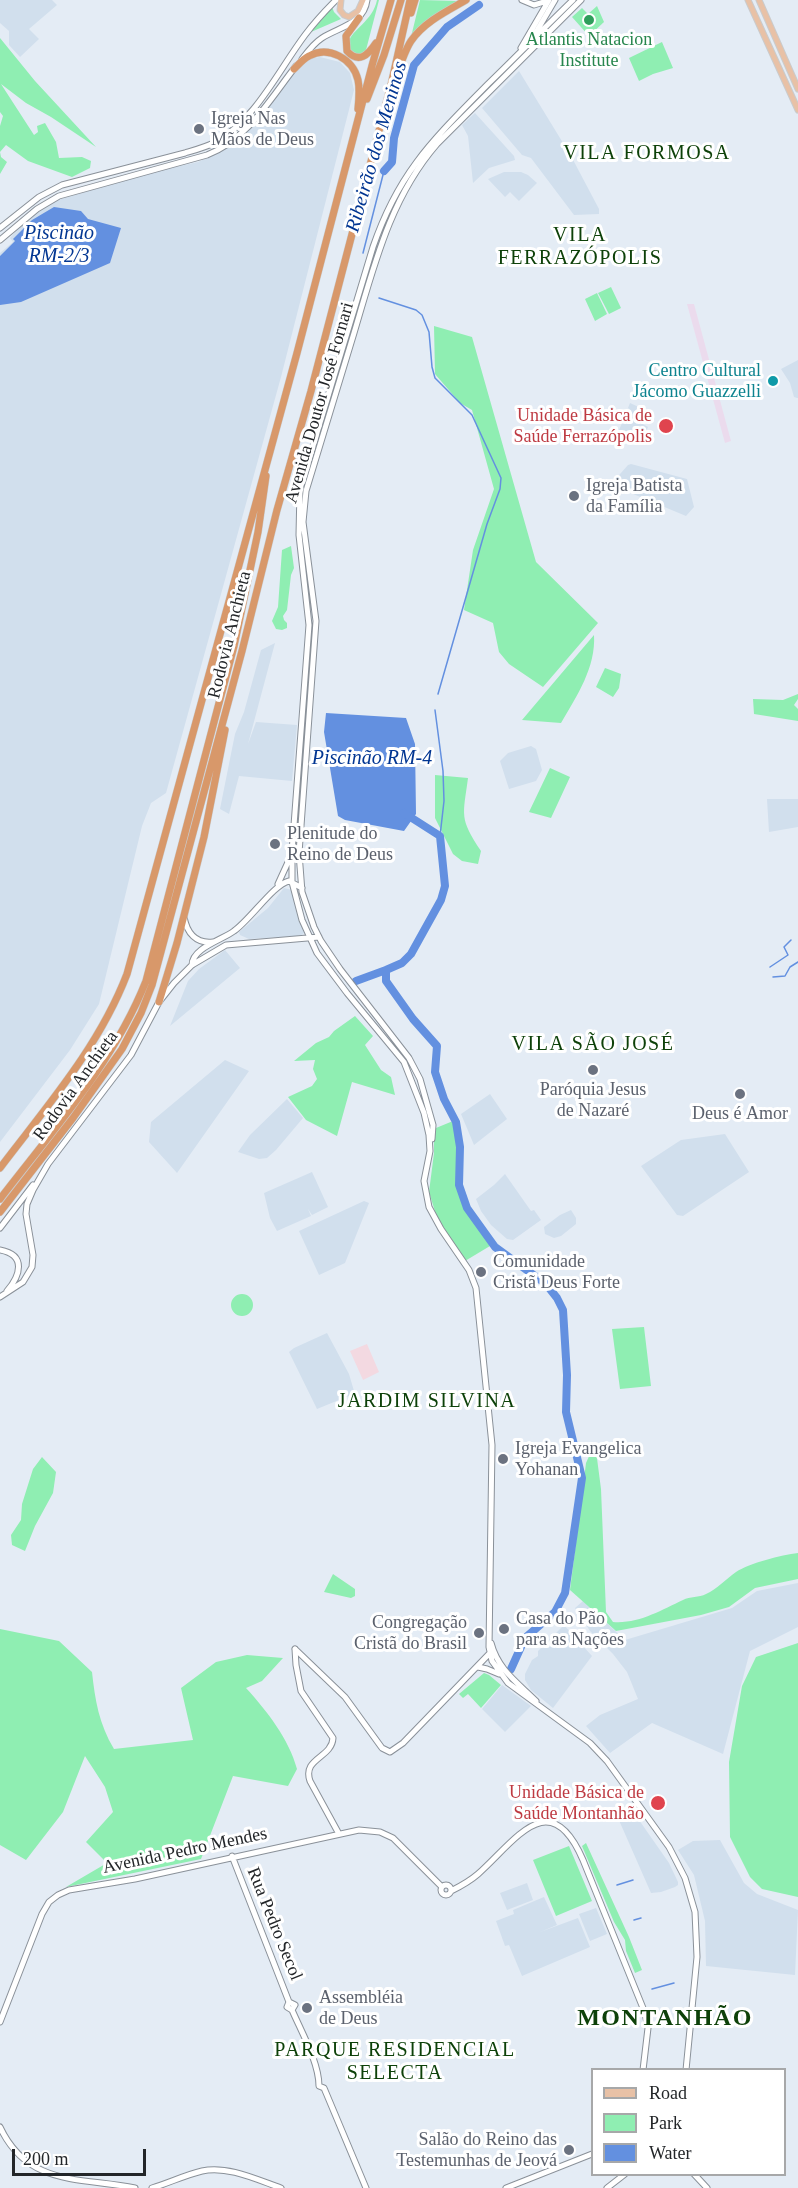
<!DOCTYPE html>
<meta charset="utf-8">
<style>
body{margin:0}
#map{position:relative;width:798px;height:2188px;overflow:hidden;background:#e4ecf5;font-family:"Times New Roman",serif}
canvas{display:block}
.legend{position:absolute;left:591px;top:2068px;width:195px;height:108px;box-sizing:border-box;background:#fff;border:2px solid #a7a8a9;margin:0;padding:8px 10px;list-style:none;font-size:18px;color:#232629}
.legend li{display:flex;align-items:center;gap:12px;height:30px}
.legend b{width:30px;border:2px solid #a7a8a9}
.scale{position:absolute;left:12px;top:2149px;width:134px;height:27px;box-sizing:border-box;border:3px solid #232629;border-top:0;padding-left:8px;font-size:18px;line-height:21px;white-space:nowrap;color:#232629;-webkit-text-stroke:4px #fff;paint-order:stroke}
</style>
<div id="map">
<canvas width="798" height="2188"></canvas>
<ul class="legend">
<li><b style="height:8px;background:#e8c1a6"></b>Road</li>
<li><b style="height:16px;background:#8feeb2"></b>Park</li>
<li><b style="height:16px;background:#6390e0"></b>Water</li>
</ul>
<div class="scale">200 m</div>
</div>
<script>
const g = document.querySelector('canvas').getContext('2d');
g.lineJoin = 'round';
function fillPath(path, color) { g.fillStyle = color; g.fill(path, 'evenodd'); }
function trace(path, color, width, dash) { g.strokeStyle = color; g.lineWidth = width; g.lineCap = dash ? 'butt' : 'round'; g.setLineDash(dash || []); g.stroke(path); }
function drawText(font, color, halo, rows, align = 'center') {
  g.font = font + ' "Times New Roman",serif'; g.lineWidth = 6; g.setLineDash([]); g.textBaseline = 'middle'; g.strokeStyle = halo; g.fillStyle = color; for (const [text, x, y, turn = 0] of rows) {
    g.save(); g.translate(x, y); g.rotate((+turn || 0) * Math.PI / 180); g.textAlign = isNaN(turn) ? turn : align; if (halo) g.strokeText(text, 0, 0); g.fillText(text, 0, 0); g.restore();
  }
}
fillPath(new Path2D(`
 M687,304H694L731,441L725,443Z`), '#ebdbed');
fillPath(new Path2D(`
 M0,0H52L57,5L29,29L39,39L20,57L9,45V31L0,23Z
 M320,57L340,62L350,73L354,90L281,377L166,793L151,803L142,826L99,1004L70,1050L0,1142V253L13,242L10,238L25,221L41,207L51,202L157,171L198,162L227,148L249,130L291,74L309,59Z
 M519,71L571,156L599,209V214L574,215L531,158L522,155L482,108Z
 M475,113L514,156L515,160L489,168L473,183L468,136L462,125Z
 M504,172H521L528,175L537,183L519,201L510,192L505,197L488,179Z
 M798,360V398H797L794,397L790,383L781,369Z
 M630,403L643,409L641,413L637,412L634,419L648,427L644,436L641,437L629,431L626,435L618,432L628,410L632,411L628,408Z
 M631,464L687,479L694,507L686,516L614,486L613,482L628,465Z
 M275,643L248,744L256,722L297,725L292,781L239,776L229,814L220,809L235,734L244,712L261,650Z
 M531,746L536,749L542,770L536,781L509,789L500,761L508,753Z
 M767,799H798V827L769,832Z
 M284,888L292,890L304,933L300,936L249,939L240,935L239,932L268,908Z
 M225,950L240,968L170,1026L188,981L199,969Z
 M225,1060L249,1071L177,1173L149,1142L151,1122Z
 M490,1094L507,1119L474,1145L461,1114Z
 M287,1099L303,1118L276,1150L267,1158L259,1159L238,1152L250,1135Z
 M725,1134L749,1172L683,1216L677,1215L641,1166L681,1140Z
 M312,1172L328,1207L312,1215L308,1209L311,1216L277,1231L270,1218L264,1193Z
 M505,1174L531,1211L534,1210L541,1220L513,1240L507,1239L491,1225L481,1211L476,1199L494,1185Z
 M364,1201L369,1203L345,1263L319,1275L299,1231Z
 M571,1210L576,1218V1224L561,1236L554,1238L545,1234L544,1227L560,1215Z
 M327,1333L349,1374L354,1391L351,1395L317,1409L289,1352L294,1348Z
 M798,1583V1627L750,1651L723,1754L652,1723L610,1753L586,1726L600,1715L638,1699L627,1672L613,1654L590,1631L575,1608L583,1601L625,1640L732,1608L757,1591Z
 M564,1625L592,1656L553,1708L531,1690L525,1680V1674L532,1660L538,1656V1651Z
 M502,1685L531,1706L505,1732L482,1709Z
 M632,1810L669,1863L678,1882V1885L675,1887L661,1892L651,1893L618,1818Z
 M720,1840L744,1883L757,1894L798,1910L795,1975L706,1966L705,1921L694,1875L678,1850L693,1841Z
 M527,1883L533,1900L507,1910L500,1893Z
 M544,1897L557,1925L540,1932L578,1918L590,1947L522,1976L509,1945L505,1946L496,1921L514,1914L513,1910Z
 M596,1908L607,1934L590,1941L579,1914Z`), '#d1dfed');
fillPath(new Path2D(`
 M367,1344L379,1372L363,1380L350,1351Z`), '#f3d9e1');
fillPath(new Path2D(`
 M377,0H379L366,50L360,55L351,52C350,49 348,46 349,42C351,30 373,21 377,0Z
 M420,0L458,1L411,37Z
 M597,6L604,22L589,36L572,17L582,8L588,14Z
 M332,7L334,12L341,19L311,32Z
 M0,38L35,81L96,147L51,117L26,103L1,84L34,135L38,132L37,126L45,123L56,142L59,158L82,157L91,161L90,168L72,177L28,161L6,145L0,152L1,157L7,162L0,174V126L3,116L0,112Z
 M662,42L673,68L653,74L639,81L629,58Z
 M611,287L621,308L609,314L598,293Z
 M597,293L607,314L595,321L585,299Z
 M434,326L472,337L536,562L598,623L543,687L509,664L499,652L493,623L464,610L473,550L494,489L472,410L460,403L435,374Z
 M291,546L294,568L291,575L287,610L283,616L284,620L287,623V628L282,630L276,629L272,621L278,607L282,550Z
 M594,635C596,667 577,696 561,723L522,720Z
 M605,668L621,674L619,688L613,697L596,687Z
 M798,694V699L794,705L798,709V721L754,714L753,699L783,700Z
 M550,768L570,777L551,818L529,812Z
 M435,775L468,778C463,816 459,818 481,851L478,864L462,861L453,854L435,818Z
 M355,1016L373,1036L365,1045L381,1070L391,1077L395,1095L352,1082L337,1136L306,1120L288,1097L312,1086L317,1079L313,1069L315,1060L294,1061L316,1043L329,1037L334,1031Z
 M453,1121L458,1146V1186L461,1198L490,1246L465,1261L438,1221L429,1192L434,1153V1133L436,1128Z
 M231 1305a11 11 0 1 1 22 0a11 11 0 1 1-22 0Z
 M644,1327L651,1386L620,1389L612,1329Z
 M595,1443L601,1489L606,1612L613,1622C639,1624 661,1610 683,1600C690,1596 699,1598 706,1594C717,1589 726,1579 736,1572C750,1563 781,1555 798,1553V1579L755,1588L729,1607L701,1615L616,1631L570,1590L586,1463Z
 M42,1457L56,1472L53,1493L35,1526L25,1551L12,1545L11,1535L21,1520L22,1504L33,1469Z
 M333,1574L355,1589V1596L351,1598L324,1592Z
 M0,1629L59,1641L92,1672C95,1700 99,1724 114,1749L193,1740L181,1688L216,1662L247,1655L283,1658L262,1681L246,1688C267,1711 289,1739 297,1769L288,1786L233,1776L201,1859L66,1887L107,1863L86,1842L113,1812L105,1787L85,1756L63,1812L26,1860L0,1845Z
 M798,1643V1897L762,1889L750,1877L730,1837L729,1762L742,1686L756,1657Z
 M484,1673L489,1675L501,1685L481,1708L468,1694L463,1698L459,1694Z
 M586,1843L629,1937L642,1970L635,1973L626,1951L625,1940L614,1922L582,1846Z
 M569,1846L592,1901L556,1916L533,1860Z`), '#8feeb2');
fillPath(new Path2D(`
 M54,207L81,211L88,219L121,228L110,263L21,302L0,305V256L15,241L13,239L32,220Z
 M326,713L406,718L415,744L416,814L404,831L345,820L338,816L324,732Z`), '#6390e0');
trace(new Path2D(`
 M363,253L384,171
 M379,298L416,310L422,315L429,332L432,367L435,378L472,415L501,478L500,489L487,524L438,694
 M435,710L443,771L444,801L440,836
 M770,967L788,955L784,947L791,940
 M773,977L785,976L790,967L798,962
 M617,1885L633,1880
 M634,1920L641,1918
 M652,1989L674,1983`), '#6390e0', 1.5);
trace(new Path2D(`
 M384,171L392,162L394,138L414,65L447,27L479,5
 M404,813L440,836L445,886L441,900L411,954L402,963L386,970V981L413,1019L437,1046L435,1072L444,1099L456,1122L460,1147L459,1185L467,1208L495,1247L546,1284L557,1298L563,1310L567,1375L566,1412L582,1478L565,1593L555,1612L525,1638L511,1669
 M356,981L386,970`), '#6390e0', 8);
const secondary = new Path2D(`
 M522,0L534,5L547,1
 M573,0C544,28 517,56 488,84C434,139 399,171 373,247L300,489L299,535L309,625L292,852V882L302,920L317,953L347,993L404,1062L424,1113L429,1135L430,1151L424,1181L429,1207L441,1229L469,1270L476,1288L492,1445L489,1647L492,1661L508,1683L590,1743L607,1761L669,1847L685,1878L695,1912L697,1957L686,2070
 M535,34L555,0
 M521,48L549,0
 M302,59C308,51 314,43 322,38C339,27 364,24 367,0
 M0,228L39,197L62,185L185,153C195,150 206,147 216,142C256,119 278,71 305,35C314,23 325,11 336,0
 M0,240L37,209L59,196L207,155C248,139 270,99 296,66
 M278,884L289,860
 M184,917C187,933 196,944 213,942
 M192,965C192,948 222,940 234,931C250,920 274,884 289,881L302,888
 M432,1139L433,1125L420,1079L409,1058L340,969L321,941L314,927L302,892L299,853L316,621L303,522L306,491C322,438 338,386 354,333C374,266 390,198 437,144L581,0
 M0,1228L33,1185
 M0,1250C27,1255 20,1276 7,1291
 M0,1297L23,1282L32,1267L33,1255L26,1214L27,1204L33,1190L48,1164L131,1055L159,1002L174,983L192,965L226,945L319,937
 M491,1643C498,1670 518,1683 536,1701
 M295,1649L345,1697L382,1748L390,1752L403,1743L489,1654
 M295,1649L296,1665L301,1691L333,1738C332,1758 302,1758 310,1781L339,1834
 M478,1667L487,1669L499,1674
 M232,1856L289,2002L295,2005L292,2010
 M441 1890a5 5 0 1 1 10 0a5 5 0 1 1-10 0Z
 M451,1891C461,1886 470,1881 478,1874C516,1840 550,1784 583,1860L645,2013L648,2028L643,2070
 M289,2002L287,2007L292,2010C302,2033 319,2063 319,2086L324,2088L366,2188
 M0,2022L42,1914L49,1902L58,1895L69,1890L135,1879L359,1830L380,1832L393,1838L442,1887
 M0,2127C28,2187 81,2177 135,2188
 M694,2174L707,2188
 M152,2188C169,2183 185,2175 202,2171C227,2165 258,2180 281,2188
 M506,2188L592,2154
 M607,2188L625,2174`);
const primary = new Path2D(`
 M341,0L340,10L344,15L349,17L358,11L363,0
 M748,0L798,110
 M759,0L798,89`);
const highway = new Path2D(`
 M411,13L415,0
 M359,18L346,36L347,51C359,64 368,55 376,43
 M294,69C299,64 303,59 309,56C329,45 353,59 358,80C360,89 359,99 358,109
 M397,72C402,62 405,50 411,41C424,22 447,11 466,0
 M367,99L384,55L401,0
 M159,1002L177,943L204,837L225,730
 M0,1168C47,1106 99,1047 127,974L297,353L373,62L391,0
 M0,1199C53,1130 114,1062 146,981L234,646L258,532L266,476
 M0,1212L73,1118L122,1049L141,1013L152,985L242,651L277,510L311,391L391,85L410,0`);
trace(secondary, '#8a9199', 7);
trace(primary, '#cacbcc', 7);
trace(highway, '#cacbcc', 8);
trace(secondary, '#fff', 5);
trace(primary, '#e8c1a6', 5);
trace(highway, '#d8986a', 7);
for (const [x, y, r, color] of [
 [589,20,6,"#2e9e5b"],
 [199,129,6,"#6b7280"],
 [773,381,6,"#0f9aa8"],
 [666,426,8,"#e0444e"],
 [574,496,6,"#6b7280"],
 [275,844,6,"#6b7280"],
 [593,1070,6,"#6b7280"],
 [740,1094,6,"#6b7280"],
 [481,1272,6,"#6b7280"],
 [503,1459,6,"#6b7280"],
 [504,1629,6,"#6b7280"],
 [479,1633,6,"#6b7280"],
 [658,1803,8,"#e0444e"],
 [307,2008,6,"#6b7280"],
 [569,2150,6,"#6b7280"]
]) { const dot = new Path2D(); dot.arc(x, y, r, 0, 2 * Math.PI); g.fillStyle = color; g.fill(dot); trace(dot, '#fff', 2); }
drawText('18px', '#27864d', '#fff', [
 ["Atlantis Natacion",589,40],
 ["Institute",589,61]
]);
drawText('18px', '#5b616d', '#fff', [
 ["Igreja Nas",211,119],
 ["Mãos de Deus",211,140],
 ["Igreja Batista",586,486],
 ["da Família",586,507],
 ["Plenitude do",287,834],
 ["Reino de Deus",287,855],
 ["Paróquia Jesus",593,1090,"center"],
 ["de Nazaré",593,1111,"center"],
 ["Deus é Amor",740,1114,"center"],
 ["Comunidade",493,1262],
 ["Cristã Deus Forte",493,1283],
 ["Igreja Evangelica",515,1449],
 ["Yohanan",515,1470],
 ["Casa do Pão",516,1619],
 ["para as Nações",516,1640],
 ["Congregação",467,1623,"right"],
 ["Cristã do Brasil",467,1644,"right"],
 ["Assembléia",319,1998],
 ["de Deus",319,2019],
 ["Salão do Reino das",557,2140,"right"],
 ["Testemunhas de Jeová",557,2161,"right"]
], 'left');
drawText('18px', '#0d838f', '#fff', [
 ["Centro Cultural",761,371],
 ["Jácomo Guazzelli",761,392]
], 'right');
drawText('18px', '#232629', '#fff', [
 ["Avenida Doutor José Fornari",320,403,-74],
 ["Rodovia Anchieta",230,635,-76],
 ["Rodovia Anchieta",76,1086,-54],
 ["Avenida Pedro Mendes",185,1851,-12],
 ["Rua Pedro Secol",274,1924,68]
]);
drawText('18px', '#be3a42', '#fff', [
 ["Unidade Básica de",652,416],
 ["Saúde Ferrazópolis",652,437],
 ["Unidade Básica de",644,1793],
 ["Saúde Montanhão",644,1814]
], 'right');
drawText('italic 20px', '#023692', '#fff', [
 ["Ribeirão dos Meninos",377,147,-74],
 ["Piscinão",59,234],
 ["RM-2/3",59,257],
 ["Piscinão RM-4",372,759]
]);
g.letterSpacing = '1.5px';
drawText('20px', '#0d4109', '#fff', [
 ["VILA FORMOSA",647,154],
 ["VILA",580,236],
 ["FERRAZÓPOLIS",580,259],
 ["VILA SÃO JOSÉ",593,1045],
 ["JARDIM SILVINA",427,1402],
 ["PARQUE RESIDENCIAL",395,2051],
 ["SELECTA",395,2074]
]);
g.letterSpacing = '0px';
g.letterSpacing = '1.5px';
drawText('bold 24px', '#0d4109', '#fff', [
 ["MONTANHÃO",665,2019]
]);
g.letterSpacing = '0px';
</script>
